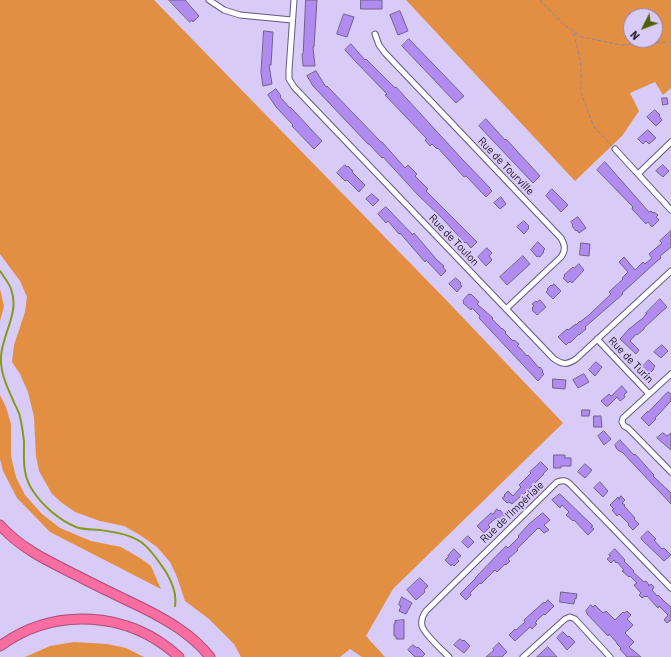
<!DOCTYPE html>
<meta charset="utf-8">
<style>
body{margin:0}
#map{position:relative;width:671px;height:657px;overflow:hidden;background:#d9cbf7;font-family:Barlow,sans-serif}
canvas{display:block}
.north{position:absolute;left:623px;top:8px;width:40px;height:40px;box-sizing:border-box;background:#d9cbf7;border:1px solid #8d82a3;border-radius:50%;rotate:228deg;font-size:11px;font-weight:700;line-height:16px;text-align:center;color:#1a1424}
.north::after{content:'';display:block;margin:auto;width:14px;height:18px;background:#4f5e00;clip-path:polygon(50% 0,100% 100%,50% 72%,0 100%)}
</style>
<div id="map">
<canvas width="671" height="657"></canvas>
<div class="north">N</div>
</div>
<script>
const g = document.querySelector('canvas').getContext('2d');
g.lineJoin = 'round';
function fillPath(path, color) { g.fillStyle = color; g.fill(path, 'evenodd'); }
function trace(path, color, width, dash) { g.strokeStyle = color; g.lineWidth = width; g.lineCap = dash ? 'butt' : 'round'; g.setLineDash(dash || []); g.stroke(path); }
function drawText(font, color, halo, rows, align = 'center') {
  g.font = font + ' Barlow,sans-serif'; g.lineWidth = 4; g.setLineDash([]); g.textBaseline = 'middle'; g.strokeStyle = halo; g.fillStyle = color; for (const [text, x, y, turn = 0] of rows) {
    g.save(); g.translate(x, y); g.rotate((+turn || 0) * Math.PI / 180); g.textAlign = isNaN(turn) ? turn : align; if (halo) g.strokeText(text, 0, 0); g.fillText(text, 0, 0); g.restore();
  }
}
fillPath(new Path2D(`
 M0,0H154L449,303L563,423L393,589L366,636L385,657H362L350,649L340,657H241L234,644L209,619L185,601L177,577L170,562L157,547L140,535L124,526L100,521L75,512L62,503L52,494L39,471L36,456L34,417L28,392L20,374L12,362L14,345L25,312L27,297L20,281L0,254Z
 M406,0H671V88L663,95L655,82L630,93L639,111L622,136L575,181ZM631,16H655V40H631Z
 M0,289L4,306L0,321Z
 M0,395L6,407L11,424V456L16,477L25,495L42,514L60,528L91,541L121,547L140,558L151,566L161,589L50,532L17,498L3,471L0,459Z
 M74,642L107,644L126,648L144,657H25L50,646Z`), '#e28f44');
trace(new Path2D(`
 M0,271C4,277 9,283 11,289C20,313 2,334 1,357C0,372 7,387 13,400C15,406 19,411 20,417C22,425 23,433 24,441C24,459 22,475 33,491C43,506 59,520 76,527C84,530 92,529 100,530C114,532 129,534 141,542C151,549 159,562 166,572C172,582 177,594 175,606`), '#849a18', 2);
const building = new Path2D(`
 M169,0H185L199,16L193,22L192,20L190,22Z
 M306,0H317L314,47H313L315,66H303L302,54L303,53Z
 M361,0H382V9H361Z
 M400,11L408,31L398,35L390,15Z
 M344,14L354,17L347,37L337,34Z
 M264,31L273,32L271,65H269L272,84L263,86L261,73Z
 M409,39L464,96L456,103L402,46Z
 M351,44L365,60L366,59L395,88L396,87L462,159L490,188V189L492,191L486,197L466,176L464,177L438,148L437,149L432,144L430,146L425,140L427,139L385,95L387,94L355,61L345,50Z
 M316,71L326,87L327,86L381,142H382L405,168L408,165L417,174L415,176L428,189L426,191L477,242L471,248L466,242L465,243L442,218L418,195L383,157L382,158L369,144H368L313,86L307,76Z
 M276,89L281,96L280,97L290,108V107L294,111L322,141L314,149L292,126L293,125L276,107L268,95Z
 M662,98H667L668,104L663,105Z
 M655,110L660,115L659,116L662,120L656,126L647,117Z
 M486,119L505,140L506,139L540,176L533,183L479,126Z
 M648,130L656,138L649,144L646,141L643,144L638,139Z
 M605,162L649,212L651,211L653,213L654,212L658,215L656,217L659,220L652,227L648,222L646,224L633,210L632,208L633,207L597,170Z
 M345,165L347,167L348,166L353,171H352L353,173L365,185L359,192L347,180L345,181L337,173Z
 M663,165L669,171L663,177L656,171Z
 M552,189L568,205L561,212L546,196Z
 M372,194L379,200L373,206L366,199Z
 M501,197L506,204L500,209L494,203Z
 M386,207L412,234V235L414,233L437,260L444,266L443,267L446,271L441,276L426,260L425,262L400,233L399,234L388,221L386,223L378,214Z
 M578,217L586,228L579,233L577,230L576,231L572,226L573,225L571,222Z
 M524,221L529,226L528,227L529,228L524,234L517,227Z
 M671,231V247L660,256L661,258L656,262L622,293L623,294L585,327L586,329L579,335V334L570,343L569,342L566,345L558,337L567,329L568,330L576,324V325L580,321V322L589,315L611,294L609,292L623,279L622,278L628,272L619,262L624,257L635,270L643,262L645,264L652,258L649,254L662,243L660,241Z
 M538,242L545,249L543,251L544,252L540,257L538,256L537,257L531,250Z
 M581,243L590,244L589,256L580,255Z
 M487,248L492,253L489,256L492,260L486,266L478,257Z
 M523,256L530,264L507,285L500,277Z
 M579,264L584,270L572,283L570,281L568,283L563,278L565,276L564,275L573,267L574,268Z
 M456,278L461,283L460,284L462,286L457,292L449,284Z
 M554,284L561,291L553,299L546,292L548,290L547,289L551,285L552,286Z
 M469,294L470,295L471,294L479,302L477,304L493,318L492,319L502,329V328L506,332L505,333L513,341L514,340L519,344L517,346L520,348L527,356L528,355L539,368L540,367L543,371L542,372L544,374L538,381L479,318L480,316L472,308L471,310L463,303L464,302L463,301Z
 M660,299L667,307L659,314L644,328V329L637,335L636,334L630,341L639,350L636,354L620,339L629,329L643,318L647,313H646Z
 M540,300L546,307L537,315L532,310L533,309L532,308L534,306L532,304L536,301L537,302Z
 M662,345L668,351L661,358L654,352Z
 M649,360L655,366L653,369H654L649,374L642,367Z
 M596,362L602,367L595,376L589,370Z
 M584,374L589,382L578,388L573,380Z
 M553,379L566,380L565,389L553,388Z
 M622,386L627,392L624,395L625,397L620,401L617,397L608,406H606L601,401L609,394L611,396Z
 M668,392L671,394V401L655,418L656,419L649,426L641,418L648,411V412Z
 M582,410H590L589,416H582Z
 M594,416H601L602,427H594Z
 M604,431L611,439L604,445L598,436Z
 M663,433L667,436L671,433V450L657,438Z
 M620,440L634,455L635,454L654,475L653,476L671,493V504L623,453L620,451H619L616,448V447L615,445Z
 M554,455H565V458H571V466H561V468H554Z
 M541,462L548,469L543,474H544L522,496V495L512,504L509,502L507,503L502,498L505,496L504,495L508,491L513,496L521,487L519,485L531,473L530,472Z
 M585,464L592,470L585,478L578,472Z
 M600,482L608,491L603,497L594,488Z
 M560,494L593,526L591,527L594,529L588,535L574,520L573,521L566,515L569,512L562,505L560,508L552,500Z
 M621,496L625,500L622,503L625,505L624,506L625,507L635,518L634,519L639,524L633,530L628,525L629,524L619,514L617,516L612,510L614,509L610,505L618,497L619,499Z
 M497,509L499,511L500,510L505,516L504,517L500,522L496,518L488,525L490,527L484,533L477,526L491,513L493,514Z
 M543,513L550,520L544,525L549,530L544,533L539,528V529L538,528L517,549L518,550L508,559L510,561L506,565L505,564L497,572L495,570L481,584L480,583L470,593L471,595L466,600L460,594L476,578H475L506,546L508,548L519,537L518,536L529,524Z
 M648,531L656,539L654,540L662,549L664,548L671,555L664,561L642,540L641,538Z
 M468,536L474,542L468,548L462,542Z
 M454,549L461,556L457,559L459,561L454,566L452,564L451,566L445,560L449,556H448Z
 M615,549L625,560L624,561L634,571L633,572L644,582L646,581L649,585L648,586L651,584L654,587L652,590L657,596L658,595L664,601L671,607V620L667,623L664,620L668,615L659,606L658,608L647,596L646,597L645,596L642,598L639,595L641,593L634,585L637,583L630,576L629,577L622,571L624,570L617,562L616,563L614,560L611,563L607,559L611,556L609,555Z
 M420,578L428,586L424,590L425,592L416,600L407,590Z
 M561,592L577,594L576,599L575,598L574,604L560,602Z
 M402,597L412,603L406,614L399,611L401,606L399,605Z
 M548,600L554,606L545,615L544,614L536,621H537L535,623L537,624L532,629L530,627L515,641L509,635L515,629L516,630L525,622L524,620L544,602L545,603Z
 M591,605L593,607L595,605L603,613L606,611L615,620L623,612L624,613L627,611L631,615L627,619L633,625L625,633L634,642L629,647L641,657H627L620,649L621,648L617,644V643L609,634L608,636L587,614V613L586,611Z
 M404,620V639H396V636H394V624H395V621Z
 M563,632L568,637L569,636L575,642L567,650L557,638Z
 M460,639L463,641L464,640L470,646L464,653L454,645Z
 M499,643L507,652L502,657H486L494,650L493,649Z
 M413,645L417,648L418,647L425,654L422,657H415L408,650Z
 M548,647L557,657H537Z`);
fillPath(building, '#b18cf0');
trace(building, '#6f6289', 1);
const minor = new Path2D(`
 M209,0L224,10L240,15L292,20
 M294,0L289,70V79L294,87L553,358C562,365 567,365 576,359L671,271
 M375,34L379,45L385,53L561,238C565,245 566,250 561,257L506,309
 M615,149L671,210
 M638,174L671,142
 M597,339L649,394
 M671,374L623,418L622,422L624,426L628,428L671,472
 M449,657C442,650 425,635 422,626C421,621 423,615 426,611L557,482C563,480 566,480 570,484L671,588
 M523,657L565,619L570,617L575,619L610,657`);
const motorway = new Path2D(`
 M0,525C21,549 50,562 78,576C99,587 120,597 141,607C167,620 192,634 210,657
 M0,646C55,606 129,611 179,657`);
trace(minor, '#66597f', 7);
trace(motorway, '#ab4e75', 11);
trace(new Path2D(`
 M540,0L564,25L582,37L621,45L671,42
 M574,33L581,64V93L594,127L611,145`), '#9085a6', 1, [4, 2]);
trace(minor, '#fff', 5);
trace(motorway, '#f96ea1', 9);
drawText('11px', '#1a1424', '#d9cbf7', [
 ["Rue de Tourville",506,166,46],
 ["Rue de Toulon",454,240,46],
 ["Rue de Turin",631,360,46],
 ["Rue de l'Impériale",512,512,-44]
]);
</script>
